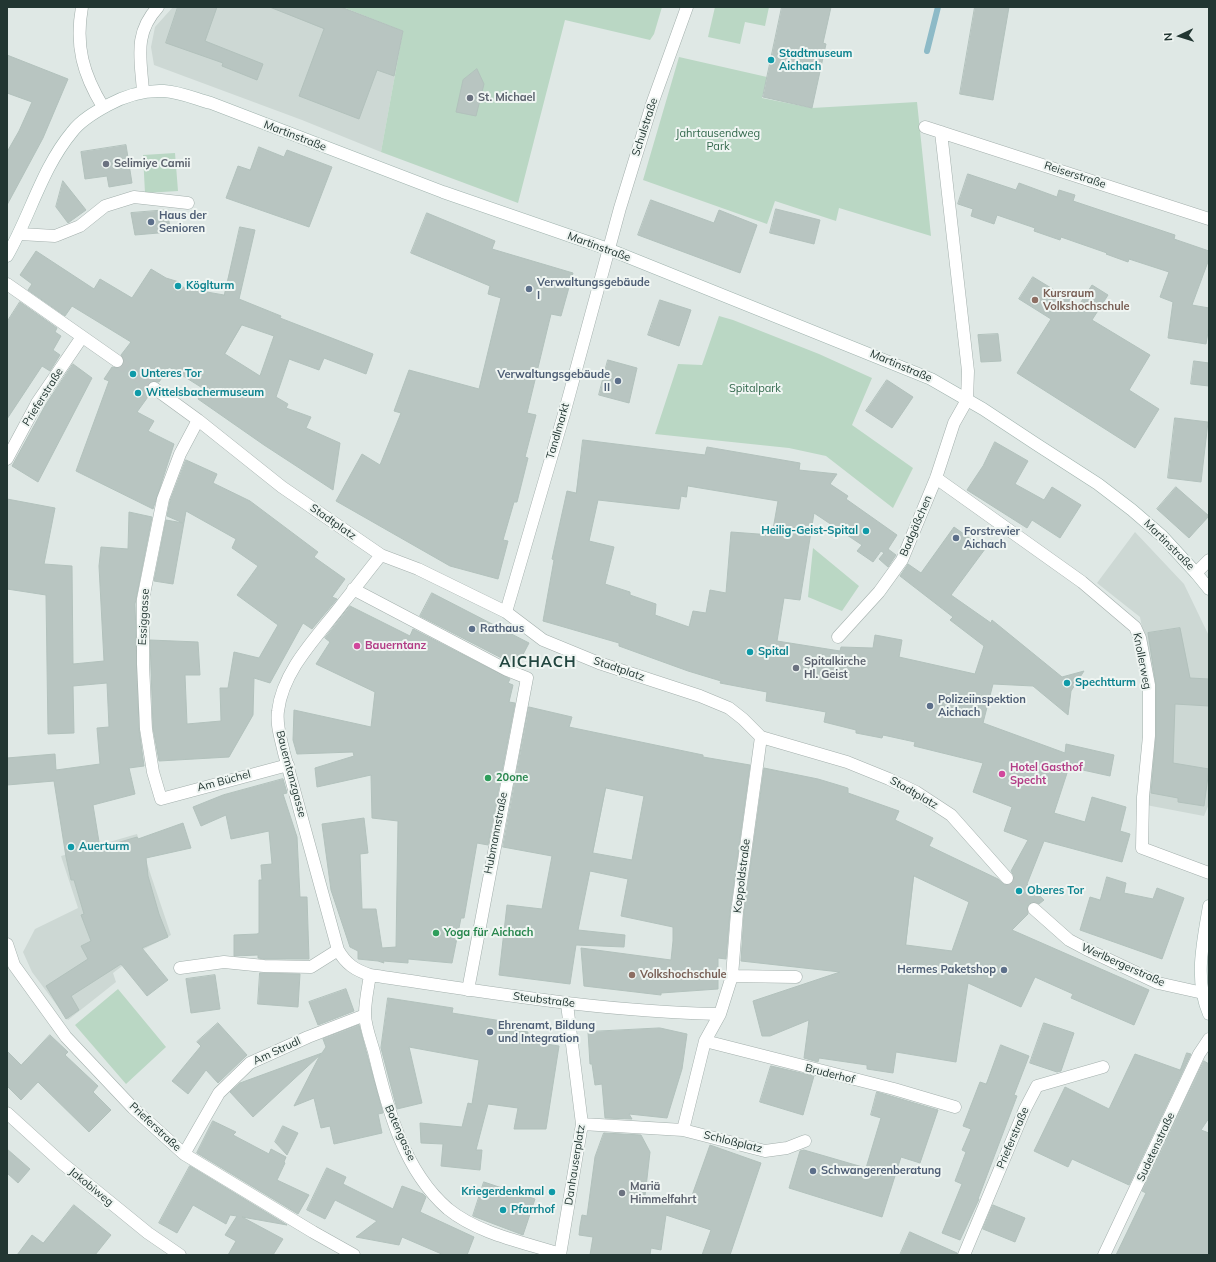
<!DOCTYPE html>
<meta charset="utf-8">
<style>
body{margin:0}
#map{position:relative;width:1216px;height:1262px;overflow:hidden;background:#dfe8e5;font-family:Mulish,sans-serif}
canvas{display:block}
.frame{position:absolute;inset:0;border:8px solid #223632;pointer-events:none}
.north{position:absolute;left:1160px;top:16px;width:40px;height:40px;-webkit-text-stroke:3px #eff5f2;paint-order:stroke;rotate:266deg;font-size:11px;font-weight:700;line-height:16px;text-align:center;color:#223632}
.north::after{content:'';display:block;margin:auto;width:14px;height:18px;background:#223632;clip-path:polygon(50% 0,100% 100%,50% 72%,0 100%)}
</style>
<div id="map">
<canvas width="1216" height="1262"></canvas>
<div class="frame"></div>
<div class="north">N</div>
</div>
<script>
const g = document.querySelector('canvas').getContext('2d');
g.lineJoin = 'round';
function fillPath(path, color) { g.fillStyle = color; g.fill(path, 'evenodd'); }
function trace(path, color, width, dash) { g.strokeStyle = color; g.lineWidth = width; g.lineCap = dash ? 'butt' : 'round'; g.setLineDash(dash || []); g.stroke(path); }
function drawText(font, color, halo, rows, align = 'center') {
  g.font = font + ' Mulish,sans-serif'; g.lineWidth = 4; g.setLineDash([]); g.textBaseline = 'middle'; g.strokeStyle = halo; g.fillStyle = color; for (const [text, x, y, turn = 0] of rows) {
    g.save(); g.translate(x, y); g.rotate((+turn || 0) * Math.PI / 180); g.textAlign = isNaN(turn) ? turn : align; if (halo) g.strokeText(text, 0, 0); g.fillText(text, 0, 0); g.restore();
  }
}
fillPath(new Path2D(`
 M173,7H341L403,31L381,152L302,120L154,65L151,47L155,27Z
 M1135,532L1184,584L1209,636V804L1204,816L1146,805L1152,678L1140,617L1097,583Z
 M137,834L171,935L144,949L113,973L116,982L68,1020L32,972L23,952L35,929L78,908L61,856Z`), '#cdd8d4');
fillPath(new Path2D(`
 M345,7H662L654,34L650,40L565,20L518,203L381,152L403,31L345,8Z
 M715,7H769L765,26L745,22L740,44L708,37Z
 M679,57L767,77L762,98L812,108L917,102L931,236L839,208L836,221L775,201L767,224L643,180Z
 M175,153L178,191L145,193L143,155Z
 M719,316L733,320L819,354L872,378L852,425L913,468L893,508L826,456L789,448L655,434L678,364L702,365Z
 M813,548L859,586L842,611L808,597Z
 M118,989L166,1047L126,1084L75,1025Z`), '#bad7c4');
trace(new Path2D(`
 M927,51L938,7`), '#8dbac7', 6);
const building = new Path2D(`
 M178,7H217L205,41L263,64L257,80L222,66L223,63L166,43Z
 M270,7H341L403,31L394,76L377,70L359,119L299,96L324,29Z
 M782,7H831L823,43L826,44L812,108L763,97Z
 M975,7H1009L993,100L960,94Z
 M7,55L68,79L43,138L7,205V152L19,131L32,102L7,93Z
 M477,69L484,84L476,116L456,112L463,80Z
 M126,145L132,183L109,187L107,176L85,179L81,152Z
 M259,147L284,157L287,150L332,167L309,227L226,198L238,166L250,170Z
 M968,174L1016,190L1019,183L1057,197L1059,190L1075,195L1073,201L1175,235L1174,239L1209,251V259L1192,305L1209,308V326L1206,344L1168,338L1173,302L1160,297L1169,272L1129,259L1128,262L1106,254L1107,253L1061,237L1060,240L1034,231L1035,228L997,215L994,224L971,216L973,209L958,204Z
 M63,181L86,210L68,223L56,207Z
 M651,200L714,223L719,210L757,225L740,273L638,235Z
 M776,209L820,220L814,244L770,233Z
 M168,210L170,232L135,235L131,213Z
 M427,213L495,241L492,249L573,273L561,316L551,314L527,413L536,415L525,457L528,458L517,502H514L503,540L508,541L498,579L450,566L336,501L362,454L380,465L401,413L394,411L409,370L479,389L501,298L488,294L490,286L411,253Z
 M240,227L255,230L239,299L281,316L280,318L373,354L366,374L324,358L319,370L289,359L276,397L288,404L286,408L311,417L306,428L340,443L333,490L264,445L198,399L204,389L169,367L159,382L151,381L148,384L147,391L150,394L137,412L154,421L148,431L174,444L153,509L76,471L109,381L104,379L112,367L117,368L123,366L124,361L121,355L131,342L72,306L65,316L28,290L32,284L20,275L36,251L94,289L100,279L132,298L151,269L166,278L179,282L184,288L224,295ZM242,325L274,336L260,376L225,354Z
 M1033,277L1079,305L1092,285L1108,295L1092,320L1150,355L1129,390L1159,409L1135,448L1017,373L1051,319L1019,299Z
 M660,300L691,310L679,346L648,335Z
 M20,302L57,328L55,332L61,336L53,350L60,355L50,371L42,366L7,419V322Z
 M998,334L1001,361L981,362L978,335Z
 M608,360L637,368L629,403L599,395Z
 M1194,361L1209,363V386L1191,384Z
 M73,364L92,378L38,482L12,466L46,404Z
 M887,380L913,397L892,428L866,411Z
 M1175,418L1208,422L1201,482L1168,478Z
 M583,440L705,455L707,447L800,463L799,470L837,474L830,484L848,496L846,499L897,535L888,549L896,555L888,567L879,559L884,553L881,551L873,562L857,551L862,545L814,513L800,600L784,598L777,641L840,651L841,647L873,648L875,635L902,640L899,657L975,674L984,646L950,620L953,617L900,576L908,564L921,573L954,527L985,549L951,595L991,623L992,620L1062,677L1084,671L1071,691L1068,715L1033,686L993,684L983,723L1065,753L1066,744L1114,755L1110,776L1069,767L1054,813L1085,822L1092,797L1126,807L1120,831L1130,834L1122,862L1044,841L1027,884L1044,900L1039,904L1035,902L1029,904L1027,908L1028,914L1012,930L1149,990L1134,1025L1071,998L1073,994L1035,977L1021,1007L968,983L956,1062L896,1052L893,1073L867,1069V1065L819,1058L818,1062L804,1058L809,1020L770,1036H762L753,1001L840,972L741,961L744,913L764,768L818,779L848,788V793L899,811L895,820L933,838L929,846L998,879L1005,885L1012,884L1014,881V876L1011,871L1028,840L1004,831L1012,807L973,792L983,763L914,746L915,742L883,735L882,738L856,733V730L824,722L826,712L766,701L767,692L720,683L721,681L688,671L619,646V643L543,621L554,560L552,559L567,491L576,493ZM688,486L778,501L772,535L731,532L726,593L710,590L706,613L693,611L689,627L655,615L656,604L630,595V592L605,584L614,547L589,541L598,500L679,509L681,496L686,497ZM914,876L969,902L952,951L906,945Z
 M995,442L1028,461L1015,484L1044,500L1052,487L1081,505L1060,538L1032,520L1027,528L967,490L983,466Z
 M186,460L217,474L213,483L250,501L318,552L314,557L345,579L332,597L337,599L312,629L303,623L270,683L254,678L253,715L229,757L159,761L153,728L150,640L198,642L200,675H185L187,724L221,721L220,688H228L234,652L259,658L278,625L237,595L258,566L232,548L236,539L186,511L173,584L154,581L166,520L183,523L167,516L170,501Z
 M1176,487L1209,516L1189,538L1157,509Z
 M7,499L55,508L44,564L72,566L73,664L104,661L99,566L101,547L128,549L129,512L152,517L135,604L139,729L144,766L129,768L135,794L93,805L100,848L137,837L138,839L183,823L191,848L146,858L148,876L159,914L168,937L142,948L168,980L147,996L121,964L71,996L79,1010L66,1019L46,986L88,959L81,946L91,941L81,915L84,914L74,880H71L66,857L54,781L7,785V758L55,754L56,770L100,764L97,728L109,727L107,683L73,686L74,733L48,734L46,595L7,589Z
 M432,593L529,643L517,666L420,616Z
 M350,606L410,636L413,629L510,679L508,683L513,685L509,702L515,703L488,845L477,843L464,918H461L452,963L408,959V963L383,961L384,963L378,961L358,959V951L350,947L331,890L322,824L364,818L368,853L360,854L362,909H376L382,948L396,947L398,821L372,818L371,775L317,787L315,768L354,756L353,752L297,754L293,740L294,710L371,727L375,692L316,664L330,642L325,638Z
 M1180,628L1190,678L1209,679V706L1175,704L1173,763L1209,769L1204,806L1178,802V798L1151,793L1156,737V685L1148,633Z
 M529,707L572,717L569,727L703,755V757L750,765L730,911L726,959L718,958V989L661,993V995L584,986L581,948L671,960L673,941V927L621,916L628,879L590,871L578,930L625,935L624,947L576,945L570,984L499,975L507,905L542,909L552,856L503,847ZM606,788L644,796L632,860L593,853Z
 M283,779L287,793L283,794L297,837L300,897H307L309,959H264L258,958V955L234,956V935L257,934L259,933V880H262L261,865L272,864L269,831L231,839L226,815L201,826L193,807L223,795Z
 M1107,877L1126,883L1124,893L1153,899L1157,888L1184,898L1162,959L1080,930L1090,897L1100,900Z
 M260,973L300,974L298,1007L258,1004Z
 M215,975L220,1009L191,1013L186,979Z
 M346,989L354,1011L318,1025L309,1002Z
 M388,998L453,1008L452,1013L502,1021L501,1027L528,1032L527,1041L559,1046L546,1129H514L518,1108L488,1104L476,1150H482L480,1170L441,1166L443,1144L421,1143L420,1123L462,1127L468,1103L472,1104L479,1060L409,1047L422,1103L397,1109L381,1048Z
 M218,1023L247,1055L218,1083L206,1070L188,1094L172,1081L201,1046L197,1042Z
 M1044,1023L1074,1033L1061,1071L1057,1072L1030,1063Z
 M359,1025L383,1113L378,1114L382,1133L334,1144L330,1126L321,1128L314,1098L294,1106L320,1055L253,1117L230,1092L240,1083L322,1053L326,1047L323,1039Z
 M660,1028L687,1034L682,1069L667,1118L629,1114L632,1119L605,1118L602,1084L595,1085L592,1064H590L588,1032Z
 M50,1035L68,1052L65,1055L98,1086L93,1092L111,1110L89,1132L38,1082L21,1100L7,1086V1051L21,1065Z
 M1001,1045L1029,1056L1014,1095L1017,1096L978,1199H979L960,1240L942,1233L962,1184L955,1181L966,1152L962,1150L971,1129L963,1126L980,1082L986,1084Z
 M1187,1053L1191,1054L1129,1185L1072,1159L1068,1167L1034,1151L1065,1087L1109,1109L1135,1054L1180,1070Z
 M1204,1061L1209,1064V1118L1201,1130L1209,1133V1255H1116L1146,1193L1142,1191Z
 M771,1066L814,1076L803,1115L760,1102Z
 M877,1092L938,1110L920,1163L901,1157L882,1217L789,1188L800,1151L804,1150L866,1168L881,1118L871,1115Z
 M213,1121L236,1132L233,1135L269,1154L271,1149L286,1157L284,1162L285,1163L277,1180L309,1195L298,1214L197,1153Z
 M283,1126L298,1133L287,1155L275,1142Z
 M604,1133L641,1135L650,1152L645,1196L690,1201L710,1145L761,1163L730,1255H702L711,1230L666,1215L661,1250L651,1248L650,1255H590L593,1237L579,1235L580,1226L582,1215L587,1216L595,1157Z
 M7,1149L30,1169L18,1183L7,1173Z
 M190,1166L287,1225L242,1217L283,1239L273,1255H228L236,1241L225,1235L237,1216L230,1215L226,1224L193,1205L177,1233L159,1223Z
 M327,1168L346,1177L343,1184L393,1209L402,1186L423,1194L426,1197L420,1212L474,1237L467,1255H444L402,1237L399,1245L356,1237L377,1221L335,1200L325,1219L307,1210Z
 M484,1182L535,1199L523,1235L473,1216Z
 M74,1205L111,1235L95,1255H17L32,1235L43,1243Z
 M993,1205L1025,1218L1015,1242L983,1229Z
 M910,1232L957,1253V1255H900Z`);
fillPath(building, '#b8c5c1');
trace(building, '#b2c1bc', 1);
trace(new Path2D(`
 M117,361L154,388
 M1007,878L1034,909`), '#b9c4c1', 12, [12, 6]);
const street = new Path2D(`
 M82,7C75,46 83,74 103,107
 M143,92C141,59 133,34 158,7
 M925,127L1209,219
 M20,234L55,236L80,226L105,206L134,197L188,203
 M7,284L117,361
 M154,388L198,420L282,487L381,555L418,569L506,612L543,640L599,663L700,696L729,708L743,719L761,737L847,762L889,779L916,792L951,815L1007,878
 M198,420L180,454L163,499L143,599V664L146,729L153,772L161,799L288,765
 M7,459L37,403L82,337
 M936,478L1082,582L1135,627L1140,638L1149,685V736L1143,797L1142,848L1209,873
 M381,555C368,571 356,587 343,603C319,635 283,669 278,711C276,725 281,739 284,753L338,950C346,964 355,970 370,975C486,992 602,1012 720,1014
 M1196,573L1209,560
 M353,589L507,670L527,678L468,990
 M506,612L564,414L620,208L652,104L687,7
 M838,637L879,592L902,560L936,478L954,423L967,400L968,371L941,132
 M1034,909L1069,940L1086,949L1158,983L1203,993
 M7,944L14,965L66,1037L133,1108L184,1154L313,1232L354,1255
 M180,968L224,962L264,966L311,967L338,950
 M370,975C368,988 365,1001 365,1014C365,1026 371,1041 374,1052C387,1107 403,1170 448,1209C479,1234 523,1242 560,1254
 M732,976L796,977
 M705,1041L894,1089L955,1107
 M7,1113L62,1163L148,1233L180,1255
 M582,1124L683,1130L765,1151L787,1148L805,1141
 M683,1130L705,1041L720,1014L732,976L737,912L761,737
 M184,1154L219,1093L250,1063L308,1037L365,1015
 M560,1255L582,1124L567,1004
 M964,1255L1025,1109L1037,1086L1103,1067
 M1104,1255L1199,1054L1209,1039`);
const secondary = new Path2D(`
 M7,256C30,216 42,168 72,132C81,120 95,112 108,105C126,95 144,90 164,91C180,92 196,99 211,103L443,192L608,249L931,379L983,409L1036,444L1098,484L1132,510L1162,536L1196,573L1209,589
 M1209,906C1203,942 1194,980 1209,1014`);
trace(street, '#a3afac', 13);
trace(secondary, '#9fb2ad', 13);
trace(street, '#fff', 12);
trace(secondary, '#fff', 12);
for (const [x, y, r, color] of [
 [771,60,4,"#0f9aa8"],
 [470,98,4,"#6b7280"],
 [106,164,4,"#6b7280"],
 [151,222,4,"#5c6f8a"],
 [178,286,4,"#0f9aa8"],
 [529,289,4,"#5c6f8a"],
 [1035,300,4,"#8d6e63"],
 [133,374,4,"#0f9aa8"],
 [618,381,4,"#5c6f8a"],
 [138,393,4,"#0f9aa8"],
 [866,531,4,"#0f9aa8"],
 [956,538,4,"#5c6f8a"],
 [472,629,4,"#5c6f8a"],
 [357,646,4,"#d1479c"],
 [750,652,4,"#0f9aa8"],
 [796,668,4,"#6b7280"],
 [1067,683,4,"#0f9aa8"],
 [930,706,4,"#5c6f8a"],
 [1002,774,4,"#d1479c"],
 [488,778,4,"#2e9e5b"],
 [71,847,4,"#0f9aa8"],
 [1019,891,4,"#0f9aa8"],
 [436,933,4,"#2e9e5b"],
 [1004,970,4,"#5c6f8a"],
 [632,975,4,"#8d6e63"],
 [490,1032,4,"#5c6f8a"],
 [813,1171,4,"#5c6f8a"],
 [552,1192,4,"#0f9aa8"],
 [622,1193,4,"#6b7280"],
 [503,1210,4,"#0f9aa8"]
]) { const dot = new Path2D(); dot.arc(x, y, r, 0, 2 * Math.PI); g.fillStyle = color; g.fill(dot); trace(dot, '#eff5f2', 1.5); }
drawText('bold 11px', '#0d838f', '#eff5f2', [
 ["Stadtmuseum",779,54],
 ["Aichach",779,67],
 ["Köglturm",186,286],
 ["Unteres Tor",141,374],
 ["Wittelsbachermuseum",146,393],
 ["Heilig-Geist-Spital",858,531,"right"],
 ["Spital",758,652],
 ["Spechtturm",1075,683],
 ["Auerturm",79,847],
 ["Oberes Tor",1027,891],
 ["Kriegerdenkmal",544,1192,"right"],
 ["Pfarrhof",511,1210]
], 'left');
drawText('bold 11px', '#5b616d', '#eff5f2', [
 ["St. Michael",478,98],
 ["Selimiye Camii",114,164],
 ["Spitalkirche",804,662],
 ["Hl. Geist",804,675],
 ["Mariä",630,1187],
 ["Himmelfahrt",630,1200]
], 'left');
drawText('11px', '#223632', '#eff5f2', [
 ["Schulstraße",645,127,-72],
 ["Martinstraße",295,136,21],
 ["Reiserstraße",1075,175,18],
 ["Martinstraße",599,247,20],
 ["Martinstraße",901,366,23],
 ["Prieferstraße",43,397,-58],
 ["Tandlmarkt",558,431,-74],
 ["Stadtplatz",333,522,35],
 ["Badgäßchen",916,526,-67],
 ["Martinstraße",1169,545,45],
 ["Essiggasse",144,617,-87],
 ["Knollerweg",1142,661,79],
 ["Stadtplatz",619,669,19],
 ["Bauerntanzgasse",291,774,75],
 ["Am Büchel",224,781,-15],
 ["Stadtplatz",914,793,30],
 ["Hubmannstraße",496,833,-79],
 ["Koppoldstraße",742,876,-83],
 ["Werlbergerstraße",1123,965,24],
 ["Steubstraße",544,1000,7],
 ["Am Strudl",277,1051,-25],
 ["Bruderhof",830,1074,14],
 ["Prieferstraße",155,1127,43],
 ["Botengasse",400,1133,66],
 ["Prieferstraße",1013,1138,-67],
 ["Schloßplatz",733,1142,14],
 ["Sudetenstraße",1156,1147,-65],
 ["Danhauserplatz",575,1165,-81],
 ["Jakobiweg",91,1187,39]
]);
drawText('11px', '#31674b', '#eff5f2', [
 ["Jahrtausendweg",718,134],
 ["Park",718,147],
 ["Spitalpark",755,389]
]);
drawText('bold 11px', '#4e5e75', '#eff5f2', [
 ["Haus der",159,216],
 ["Senioren",159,229],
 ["Verwaltungsgebäude",537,283],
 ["I",537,296],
 ["Verwaltungsgebäude",610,375,"right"],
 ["II",610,388,"right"],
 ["Forstrevier",964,532],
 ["Aichach",964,545],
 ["Rathaus",480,629],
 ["Polizeiinspektion",938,700],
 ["Aichach",938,713],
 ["Hermes Paketshop",996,970,"right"],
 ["Ehrenamt, Bildung",498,1026],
 ["und Integration",498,1039],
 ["Schwangerenberatung",821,1171]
], 'left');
drawText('bold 11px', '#785e54', '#eff5f2', [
 ["Kursraum",1043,294],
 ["Volkshochschule",1043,307],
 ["Volkshochschule",640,975]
], 'left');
drawText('bold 11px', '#b23c85', '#eff5f2', [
 ["Bauerntanz",365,646],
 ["Hotel Gasthof",1010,768],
 ["Specht",1010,781]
], 'left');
drawText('bold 11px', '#27864d', '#eff5f2', [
 ["20one",496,778],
 ["Yoga für Aichach",444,933]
], 'left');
g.letterSpacing = '1px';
drawText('bold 15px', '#21453f', '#eff5f2', [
 ["AICHACH",538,662]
]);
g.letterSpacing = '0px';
</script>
